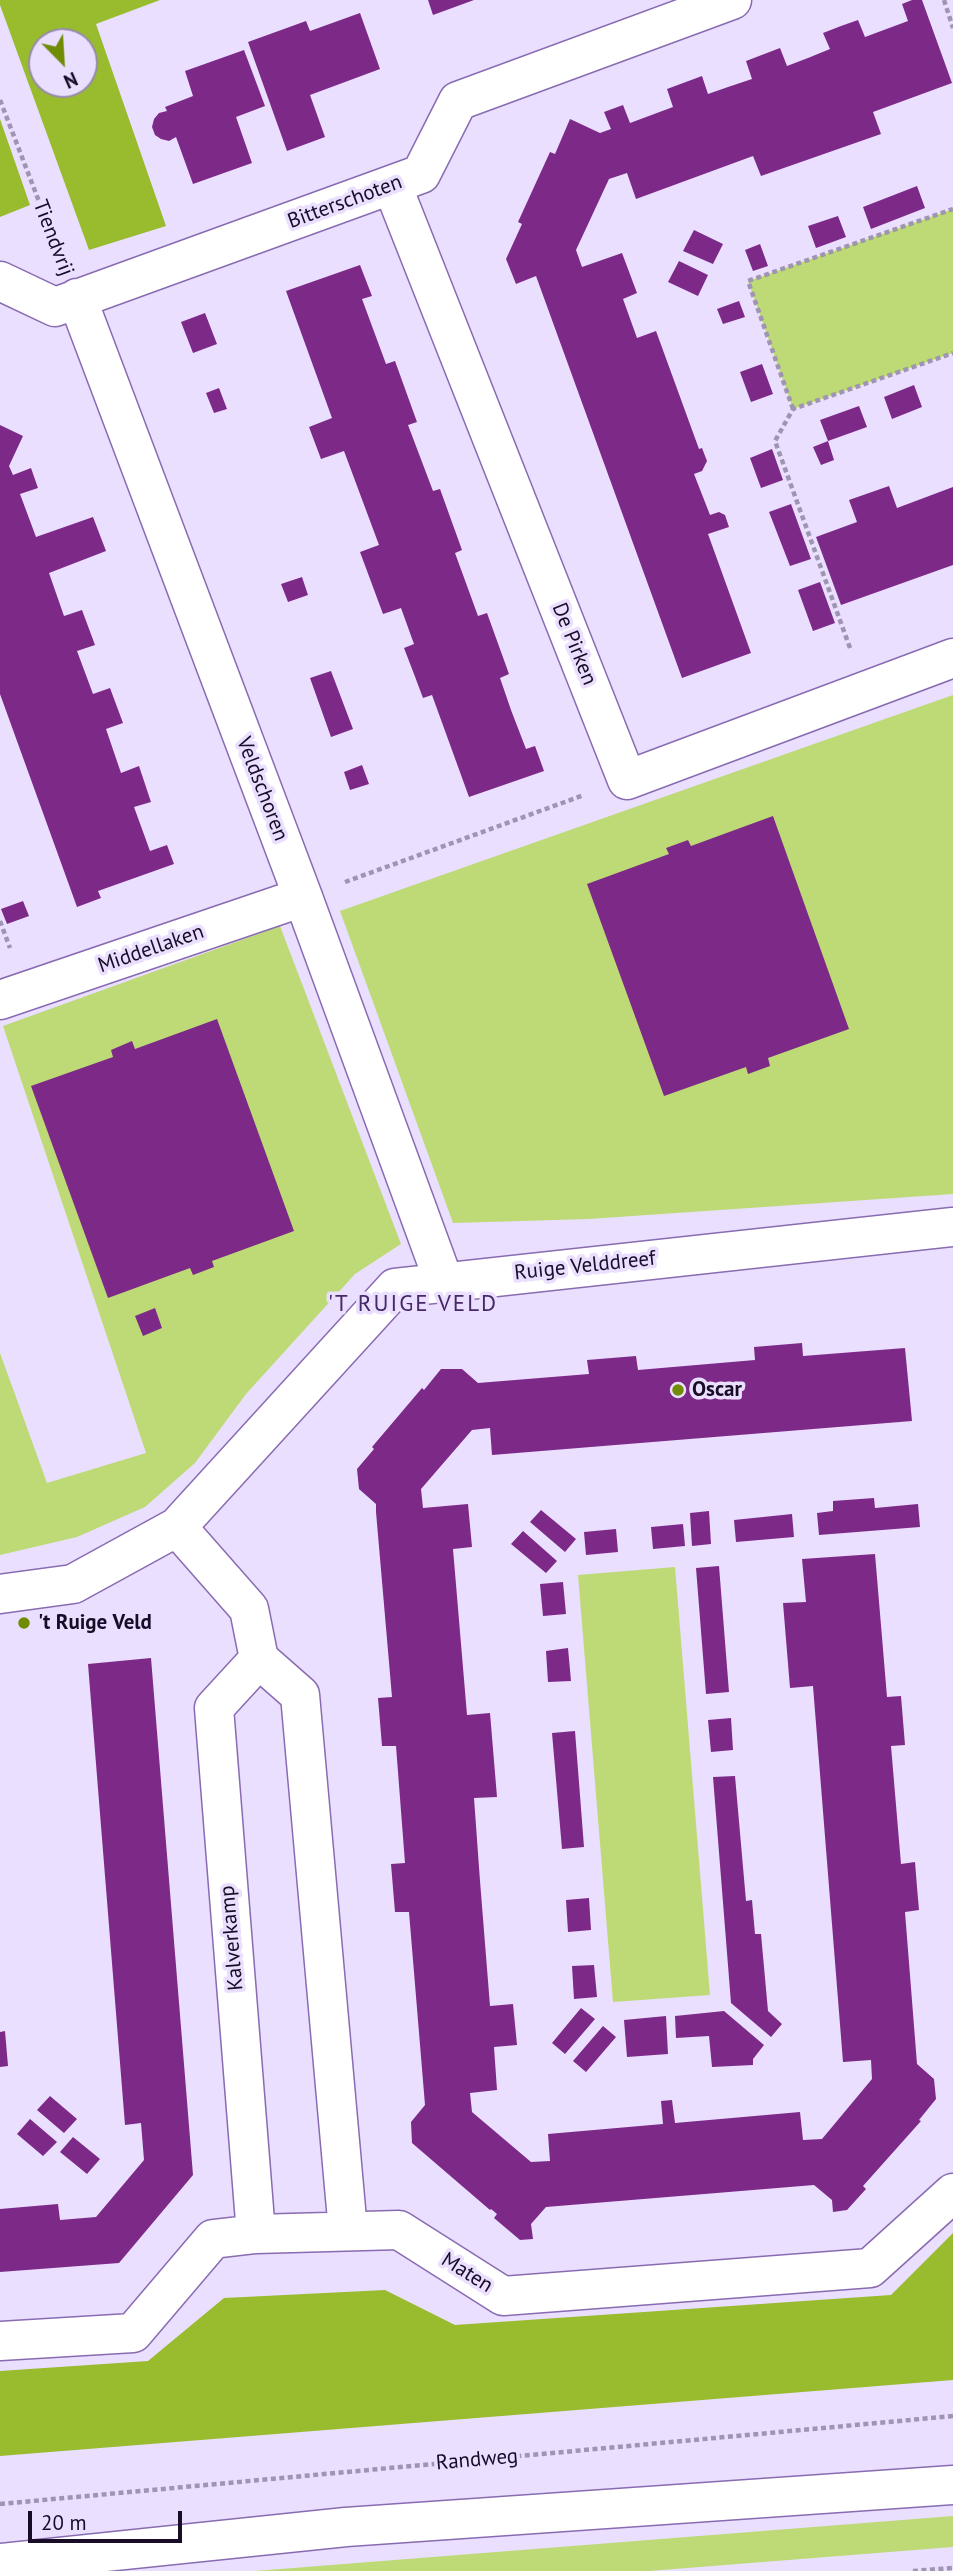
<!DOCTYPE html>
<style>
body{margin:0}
#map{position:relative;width:953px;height:2571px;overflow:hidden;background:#eadffe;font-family:"PT Sans",sans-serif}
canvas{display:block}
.north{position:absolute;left:28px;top:28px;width:70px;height:70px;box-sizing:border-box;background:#eadffe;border:2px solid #968ba8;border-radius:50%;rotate:156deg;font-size:19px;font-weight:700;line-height:28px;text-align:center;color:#180c27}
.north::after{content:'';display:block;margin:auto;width:24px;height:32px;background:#708c05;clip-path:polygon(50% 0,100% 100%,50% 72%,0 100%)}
.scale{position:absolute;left:28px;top:2511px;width:154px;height:32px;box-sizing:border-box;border:4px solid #180c27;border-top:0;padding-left:9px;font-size:21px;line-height:24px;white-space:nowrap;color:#180c27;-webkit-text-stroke:5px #eadffe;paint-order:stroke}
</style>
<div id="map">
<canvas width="953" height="2571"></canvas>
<div class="north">N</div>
<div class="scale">20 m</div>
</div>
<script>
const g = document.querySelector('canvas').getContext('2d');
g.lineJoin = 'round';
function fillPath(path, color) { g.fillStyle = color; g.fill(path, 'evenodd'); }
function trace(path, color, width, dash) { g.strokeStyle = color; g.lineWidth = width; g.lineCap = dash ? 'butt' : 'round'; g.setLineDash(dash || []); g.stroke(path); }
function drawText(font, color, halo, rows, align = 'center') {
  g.font = font + ' "PT Sans",sans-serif'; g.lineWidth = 7; g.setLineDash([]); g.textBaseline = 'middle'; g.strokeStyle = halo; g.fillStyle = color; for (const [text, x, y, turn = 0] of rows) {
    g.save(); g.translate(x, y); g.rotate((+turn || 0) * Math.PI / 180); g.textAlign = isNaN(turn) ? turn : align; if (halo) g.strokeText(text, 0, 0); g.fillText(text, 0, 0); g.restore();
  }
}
fillPath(new Path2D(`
 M953,209V353L793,409L748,281Z
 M953,695V1194L589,1219L453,1223L340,911Z
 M280,926L401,1244L355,1274L246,1394L195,1463L145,1507L77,1537L0,1555V1353L47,1483L146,1453L3,1026Z
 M675,1567L710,1995L613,2002L578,1575Z
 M953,2516V2547L649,2571H255Z`), '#bdda76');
fillPath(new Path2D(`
 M0,0H160L96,24L166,226L89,250L0,5ZM84,42V84H42V42Z
 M0,119L30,205L0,217Z
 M953,2233V2380L0,2456V2371L148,2361L224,2298L385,2290L455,2325L891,2295Z`), '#99bb2e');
fillPath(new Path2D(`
 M428,0H474L433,15Z
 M912,0H922L952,83L873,112L881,134L761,176L753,156L636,199L627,173L609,179L576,250L582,267L622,253L637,293L623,299L637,338L656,331L699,449L702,448L707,461L702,471L694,474L710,515L719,512L725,515L729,527L708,534L751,653L682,678L536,276L516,284L506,259L522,224L518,222L550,152L555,154L570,119L600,133L611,129L604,112L623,105L630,123L673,107L667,89L702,76L708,94L728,87L752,79L746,61L780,48L787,66L808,58L830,49L823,33L841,26L858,20L865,37L908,21L902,4Z
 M360,13L380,69L310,95L325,137L287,151L248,42L306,21L310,31Z
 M244,50L265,106L236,117L252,163L193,184L176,137L169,141L161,139L155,135L152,127L154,119L159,113L167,111L165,107L193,96L185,71Z
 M917,186L925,208L871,229L863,207Z
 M838,216L846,237L816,248L808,226Z
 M694,230L723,244L713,264L683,251Z
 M760,244L768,266L753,271L745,250Z
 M679,261L708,275L698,296L668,282Z
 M360,265L372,296L362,299L386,364L395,361L417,422L408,425L433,491L440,489L462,550L455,553L478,616L487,613L509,674L500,678L511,710L526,749L535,746L544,771L469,797L432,695L423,698L414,674L404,648L414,644L401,608L383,614L360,552L379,545L344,451L321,459L309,427L332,418L286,291Z
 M739,301L745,317L723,324L717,309Z
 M205,313L217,344L193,353L181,322Z
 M762,364L773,394L751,402L740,372Z
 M914,385L922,407L892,419L884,397Z
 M219,388L227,409L214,413L206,393Z
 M859,406L867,427L828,441L820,420Z
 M0,425L23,436L9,466L13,475L31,468L38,488L20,494L36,537L93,517L106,551L49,573L64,616L82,610L95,645L77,651L93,694L110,688L123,723L106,729L121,773L139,766L151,802L134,807L150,851L167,845L174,864L98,891L101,898L77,907L0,694Z
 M828,441L834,460L821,465L813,447Z
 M772,449L783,480L761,488L750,458Z
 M889,486L897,508L953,487V565L841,605L816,537L857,522L849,500Z
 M791,504L811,559L790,566L769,512Z
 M302,577L308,595L288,602L281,584Z
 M820,582L835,623L813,631L798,590Z
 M331,671L353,729L331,737L310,678Z
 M362,765L369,784L350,790L344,772Z
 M773,816L849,1029L768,1058L770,1066L748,1074L746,1067L664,1096L587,884L669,854L666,848L688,840L691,846Z
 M23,901L29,916L7,924L1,909Z
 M217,1019L294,1231L212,1261L214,1267L193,1275L190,1268L108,1298L31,1086L113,1057L111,1050L132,1041L135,1049Z
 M155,1308L162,1328L143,1336L135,1316Z
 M802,1343L803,1356L905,1348L912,1421L492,1455L490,1428L472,1430L421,1489L423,1508L468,1504L472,1547L453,1549L467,1715L490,1713L497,1797L474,1798L480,1881L490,2006L513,2004L517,2045L494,2047L497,2090L470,2093L472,2112L531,2162L550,2161L548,2134L663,2124L661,2101L672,2100L675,2123L800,2112L803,2140L822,2139L872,2079L871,2060L843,2062L813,1686L790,1688L783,1603L806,1602L802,1559L875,1554L887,1697L901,1696L905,1745L891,1746L901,1864L915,1862L917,1887L919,1910L905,1912L917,2064L934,2079L936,2099L919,2120L921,2121L863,2186L866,2189L847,2210L833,2212L832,2200L814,2185L546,2207L531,2224L533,2239L520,2240L494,2218L497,2214L491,2209L490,2210L412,2143L411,2122L425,2105L409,1912H395L391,1864L405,1863L396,1746H382L378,1698L392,1697L376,1512V1504L359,1489L357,1469L374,1449L372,1447L422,1388L424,1390L441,1369H462L478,1383L589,1374L587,1360L636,1356L638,1370L755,1360L754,1347Z
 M874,1498L875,1508L918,1504L920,1527L819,1535L817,1513L833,1511V1501Z
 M541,1510L576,1539L565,1552L530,1522Z
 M709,1511L711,1544L692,1546L690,1513Z
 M792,1514L794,1537L736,1542L734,1520Z
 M683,1524L685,1546L653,1549L651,1527Z
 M616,1529L618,1552L586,1555L584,1532Z
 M523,1531L557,1561L546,1573L511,1544Z
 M719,1566L729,1692L706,1694L696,1568Z
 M563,1582L566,1614L543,1616L540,1584Z
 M568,1648L571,1681L548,1682L546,1651Z
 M151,1658L193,2175L119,2263L0,2272V2209L58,2204L60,2220L96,2217L144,2160L141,2123L125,2125L88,1664Z
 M731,1718L733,1750L711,1752L708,1720Z
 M575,1731L584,1847L562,1849L552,1733Z
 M735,1776L746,1901L752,1900L755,1934H761L768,2011L782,2024L771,2037L731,2003L713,1777Z
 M589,1898L591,1930L568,1932L566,1900Z
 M594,1965L597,1997L574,1999L572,1966Z
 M581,2008L595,2019L565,2054L552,2043Z
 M724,2011L764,2045L753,2059V2065L712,2067L709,2036L676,2038L675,2016Z
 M666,2016L668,2054L627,2057L624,2020Z
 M603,2026L616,2037L586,2072L573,2061Z
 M5,2031L8,2066L0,2067V2032Z
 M50,2096L77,2119L64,2133L37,2110Z
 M30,2119L57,2142L43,2156L17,2134Z
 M73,2137L100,2159L87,2174L60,2152Z`), '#7d2988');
const minor = new Path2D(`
 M392,185L627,780L953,658
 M0,281L55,307L421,174L458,101L732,0
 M77,298L303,897L444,1282
 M0,1000L303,897
 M177,1527L249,1609L259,1659L300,1695L348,2231
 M0,1594L73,1584L177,1527L395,1288L953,1227
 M256,2234L214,1708L259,1659
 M0,2341L133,2333L213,2239L256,2234L399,2230L503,2296L870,2268L953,2193`);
const secondary = new Path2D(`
 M0,2563L346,2527L953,2485`);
trace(minor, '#896bb2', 41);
trace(secondary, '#896bb2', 41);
trace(new Path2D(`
 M944,0L953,28
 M0,100L60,256
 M793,409L748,281L953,209
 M850,648L775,441L793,409L953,353
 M345,882L584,795
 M0,921L10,948
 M0,2504L953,2416
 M913,2571L953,2568`), '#9f94b1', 4.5, [5, 3.5]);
trace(minor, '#fff', 38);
trace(secondary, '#fff', 38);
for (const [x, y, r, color] of [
 [678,1390,7,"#708c05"],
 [24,1623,7,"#708c05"]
]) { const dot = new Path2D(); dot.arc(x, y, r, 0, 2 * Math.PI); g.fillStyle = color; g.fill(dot); trace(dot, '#eadffe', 2.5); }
drawText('21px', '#180c27', '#eadffe', [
 ["Bitterschoten",345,202,-20],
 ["Tiendvrij",53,238,69],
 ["De Pirken",574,644,68],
 ["Veldschoren",262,789,69],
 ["Middellaken",151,949,-19],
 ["Ruige Velddreef",585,1266,-6],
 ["Kalverkamp",232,1938,-95],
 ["Maten",467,2273,32],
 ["Randweg",477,2460,-5]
]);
drawText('bold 21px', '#180c27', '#eadffe', [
 ["Oscar",692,1390],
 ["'t Ruige Veld",38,1623]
], 'left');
g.letterSpacing = '2px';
drawText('23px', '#472969', '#eadffe', [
 ["'T RUIGE VELD",413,1304]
]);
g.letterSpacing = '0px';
</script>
